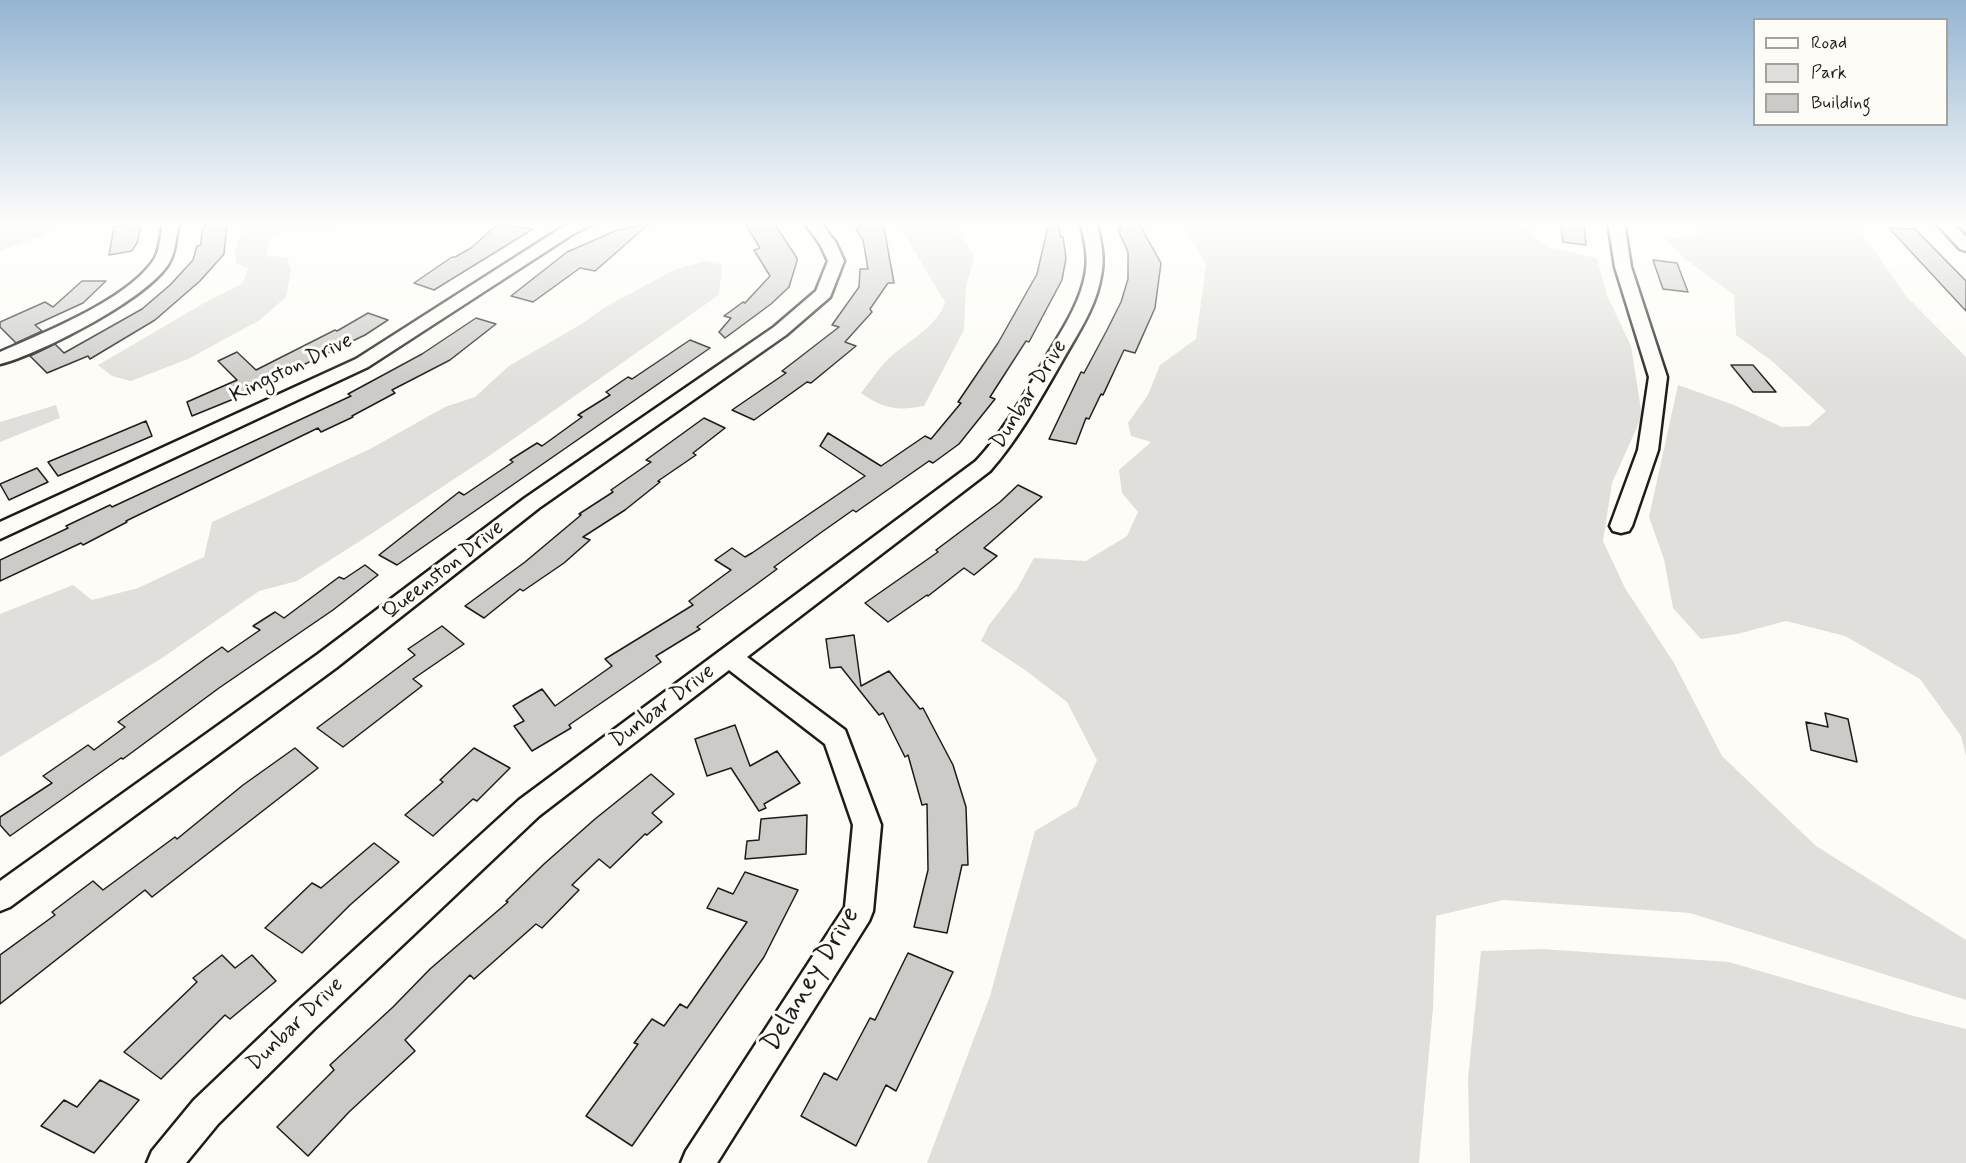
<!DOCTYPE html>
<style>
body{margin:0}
#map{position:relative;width:1966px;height:1163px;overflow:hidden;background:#fdfcf7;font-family:Mynerve,sans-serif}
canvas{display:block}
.legend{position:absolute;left:1753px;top:18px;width:195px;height:108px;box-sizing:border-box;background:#fdfcf7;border:2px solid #a3a29f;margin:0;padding:8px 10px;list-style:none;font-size:18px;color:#1c1c1c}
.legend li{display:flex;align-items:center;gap:12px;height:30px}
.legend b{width:30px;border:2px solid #a3a29f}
</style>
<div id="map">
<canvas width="1966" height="1163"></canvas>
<ul class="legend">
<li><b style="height:8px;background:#fdfcf7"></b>Road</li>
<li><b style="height:16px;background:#e0dfdb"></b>Park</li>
<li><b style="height:16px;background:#cccbc8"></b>Building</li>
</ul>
</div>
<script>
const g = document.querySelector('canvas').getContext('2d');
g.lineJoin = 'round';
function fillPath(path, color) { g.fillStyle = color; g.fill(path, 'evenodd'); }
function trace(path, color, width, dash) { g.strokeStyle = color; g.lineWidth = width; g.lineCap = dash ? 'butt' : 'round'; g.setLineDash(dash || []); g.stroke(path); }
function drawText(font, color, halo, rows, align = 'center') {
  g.font = font + ' Mynerve,sans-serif'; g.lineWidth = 6; g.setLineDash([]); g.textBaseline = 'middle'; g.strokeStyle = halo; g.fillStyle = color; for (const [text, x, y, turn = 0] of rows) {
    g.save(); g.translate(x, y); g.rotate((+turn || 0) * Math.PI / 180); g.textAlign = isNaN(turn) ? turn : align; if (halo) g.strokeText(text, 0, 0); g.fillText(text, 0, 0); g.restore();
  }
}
fillPath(new Path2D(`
 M0,222H61L41,236L0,251Z
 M346,222L328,228L272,234L266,256L287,257L291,270L286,297L260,320L188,359L131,381L112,376L98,365L204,303L243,283L248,268L237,264C232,249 240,234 249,223Z
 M897,222H949L957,230L974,257L966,287L964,330L924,406C898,411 883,409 861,393C870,382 878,369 888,359C907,341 937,328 945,302Z
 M1183,222H1524V227L1548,247L1597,258L1607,295L1631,346L1642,416L1612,483L1603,541L1625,588L1674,663L1722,756L1816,846L1966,940V1000L1690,913L1503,900L1436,916L1433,1008L1419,1163H927L990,996L1035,831L1077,806L1097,760L1067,702L1025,670L981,641L989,625L1017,589L1034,558L1086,561L1127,536L1138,512L1122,493L1119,470L1151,442L1131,436L1128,423L1148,395L1160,365L1196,339L1206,265Z
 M1705,222H1854L1907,297L1966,357V756L1961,736L1920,679L1845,636L1786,621L1737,634L1701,639L1673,608L1664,559L1649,517L1678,385L1734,405L1782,427L1809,426L1826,411L1772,361L1736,335L1734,295L1684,258L1665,238L1696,236Z
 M704,261L722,265L719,295L489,456L371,534L297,581L259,591L162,658L0,757V614L73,585L92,600L138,588L204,557L212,522L370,449L445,407L475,397L509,366L583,323L607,306L674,270Z
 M56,405L60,418L0,442V422Z
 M1542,949L1729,962L1910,1015L1966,1029V1163H1470L1468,1079L1481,951Z`), '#e0dfdb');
const building = new Path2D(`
 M141,222L138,241L132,251L109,255L114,227Z
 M205,222H227L224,254L200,281L155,320L90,359L88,356L47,373L30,356L55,344L64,353L142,309L170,285L193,260L197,246L201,245L202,229H205Z
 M744,222H773L797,258V261L789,287L771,304L725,338L719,332L731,318L724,316L743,302L745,303L770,276L754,250L760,248Z
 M856,222H883L894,283H888L870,309L872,312L845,342L856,346L811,383L807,382L754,420L732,410L786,373L782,371L839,327L832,325L859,287L860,269H868L863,240L856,229L861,228Z
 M1049,222H1058L1061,237H1063L1066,258L1062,280L1029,342L1026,341L990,397L995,399L959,444L933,463L929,461L856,512L853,510L819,534L774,567L777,569L754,586L697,627L700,629L656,656L661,662L569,725L571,728L532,751L514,726L524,721L513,706L542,689L555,706L612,666L605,659L693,605L689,601L731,570L715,560L732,548L745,557L752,553L865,476L820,446L828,433L881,466L925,436L931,439L961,403L958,402L998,343L1037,274Z
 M1118,222H1138L1161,263L1155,308L1135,353L1124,350L1103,395L1101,394L1089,419L1086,418L1076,444L1049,439L1081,372L1084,373L1107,330L1121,302L1128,279V252L1118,230H1121Z
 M1561,222H1584L1586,245L1563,242Z
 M650,223L595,271L580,268L533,302L511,296L567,252L615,231Z
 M498,224L533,229L434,290L414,283L452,257H455L471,248Z
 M1889,228L1915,229L1966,281V311Z
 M1653,260L1677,263L1688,292L1663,289Z
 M82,281H106L83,303L35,325L42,331L16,343L0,327V322L45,302L53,307Z
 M368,313L388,320L365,335L266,383L268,385L192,416L187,402L237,380L218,361L237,352L256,370L335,330L337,331Z
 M476,318L496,324L450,360L392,390L395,393L352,416L353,417L321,432L318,428L126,521L127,522L83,545L81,543L0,581V560L68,528L66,526L110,505L112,507L351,396L348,394L422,354Z
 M690,340L710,348L397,565L379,555L459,492L464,495L513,462L510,460L537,443L542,446L582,417L578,415L610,395L606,392L628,377L632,379Z
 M1731,365H1753L1776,392H1753Z
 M704,418L725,428L693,453L696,455L658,481L660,482L625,510L583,537L590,540L564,563L523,591L520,589L484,618L465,606L525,562L581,515L579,514L613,492L611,490L651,462L646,460Z
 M146,421L152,436L58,476L48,462Z
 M37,468L48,482L9,500L0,484Z
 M1018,485L1042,497L984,548L997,556L974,575L964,568L928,596L927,595L888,622L865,603L938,552L936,550L1000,502Z
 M365,565L378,575L333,610L219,688L123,759L121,758L10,836L0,825V817L52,783L43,776L88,745L94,750L125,727L118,722L205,659L222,647L228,652L260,630L253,626L275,612L284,618L339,577L344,579Z
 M442,626L464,644L413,679L422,686L343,747L317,728L415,655L408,649Z
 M854,635L861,686L889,671L920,709L923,708L953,765L966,807L968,865H962L947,933L914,927L928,870L927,804L922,805L908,755L905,757L883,713L879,715L841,667L830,668L826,639Z
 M1825,713L1848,719L1857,762L1811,750L1806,722L1828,727Z
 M735,725L750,766L777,751L800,783L764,804L766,808L759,811L731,768L707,776L695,739Z
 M295,748L318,768L152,897L145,890L0,1004V955L55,915L52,912L93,881L103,890L175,837L177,839L243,785Z
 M474,748L510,768L477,801L473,799L433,836L405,815L443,782L440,780Z
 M651,774L674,794L652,813L662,822L647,835L645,834L610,868L599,859L572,885L579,890L542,928L536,924L474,979L470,975L405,1040L415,1051L349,1112L308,1156L277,1127L334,1070L330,1065L393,1007L430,969L508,902L506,901L544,864L595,819Z
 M807,815L806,854L745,859L747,841L759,840L761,819Z
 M374,843L399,862L350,905L302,953L265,928L312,883L321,888Z
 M745,872L798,890L764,957L632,1146L586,1116L638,1044L634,1043L652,1019L664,1026L680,1004L687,1008L747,922L707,908L718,888L733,894Z
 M908,953L953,972L896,1091L886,1085L856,1146L801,1116L824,1073L837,1080L870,1018L875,1020Z
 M222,955L235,968L252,955L276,981L230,1019L225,1015L161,1079L124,1052L197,982L193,978Z
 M100,1080L139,1100L94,1153L41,1126L64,1100L77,1107Z`);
fillPath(building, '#cccbc8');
trace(building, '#1c1c1c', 1.5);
const street = new Path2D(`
 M163,222H179C176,234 176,248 171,259C156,295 38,355 0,364V352C43,333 130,299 155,258C160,249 161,233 163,222Z
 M575,222H596L573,234L368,367L0,539V522L356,359L561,228Z
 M804,222H820L836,243L844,261L830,297L786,335L539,508L336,668L10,907L0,911V881L318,654L525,498L774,327L816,291L828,261L820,244Z
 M1080,222H1096C1101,240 1105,258 1101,276C1096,308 1076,336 1061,363C1039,401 1019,438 990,471L747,657L845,730L881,825L873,911L869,921L717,1163H681L686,1151L845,907L853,825L825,744L729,670L539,816L315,1028L218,1124L186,1163H147L152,1151L194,1100L293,1006L519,800L976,461C1004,431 1024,395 1045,359C1060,333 1079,306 1085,276C1089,258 1085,240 1080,222Z
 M1608,222H1624L1631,267L1667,377L1658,450L1632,526L1629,531L1621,533L1613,531L1610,526L1638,450L1649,377L1615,267Z
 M1935,222H1952L1966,237V251L1960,249Z`);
trace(street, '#1c1c1c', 5);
fillPath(street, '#fdfcf7');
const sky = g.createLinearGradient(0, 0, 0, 385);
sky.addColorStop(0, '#94b5d2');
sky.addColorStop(0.58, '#fefefb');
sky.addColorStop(1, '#fefefb00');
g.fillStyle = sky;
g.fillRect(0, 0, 1966, 385);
drawText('22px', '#1c1c1c', '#fdfcf7', [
 ["Kingston Drive",292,369,-26],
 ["Dunbar Drive",1030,395,-58],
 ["Queenston Drive",444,571,-38],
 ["Dunbar Drive",663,707,-37],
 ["Dunbar Drive",296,1025,-44]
]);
drawText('27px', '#1c1c1c', '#fdfcf7', [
 ["Delaney Drive",812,980,-59]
]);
</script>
